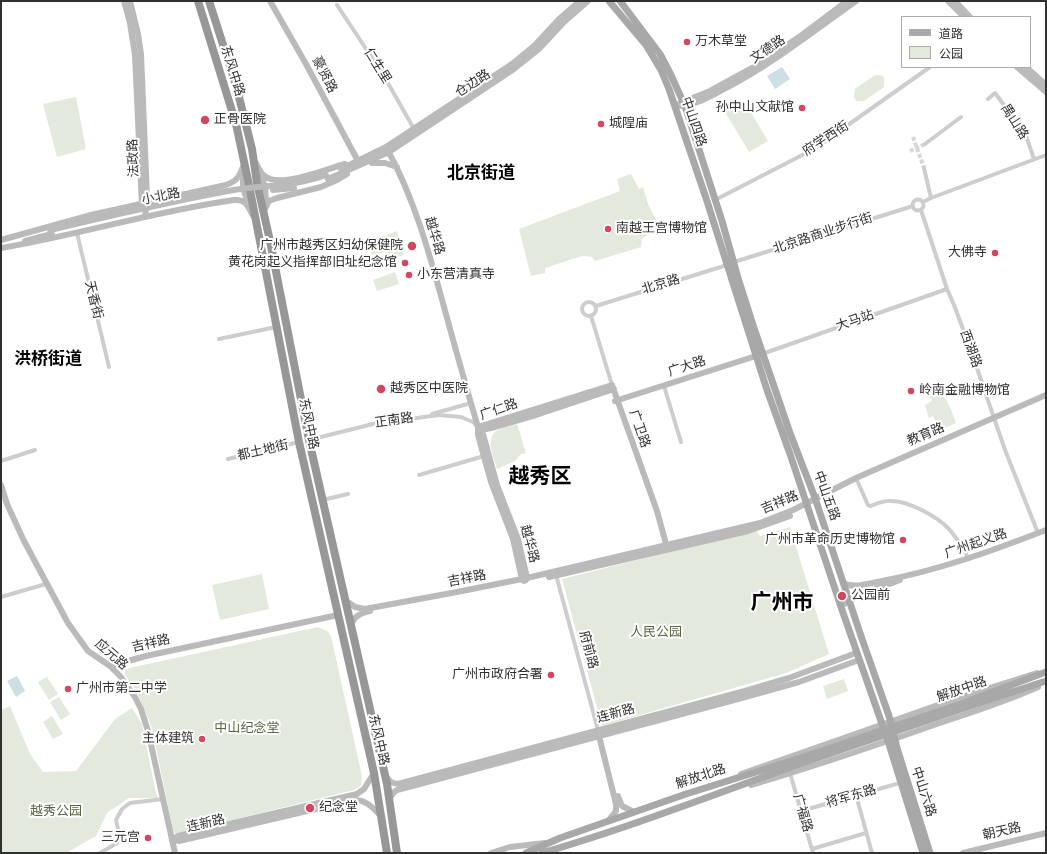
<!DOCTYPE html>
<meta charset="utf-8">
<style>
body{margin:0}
#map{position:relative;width:1047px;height:854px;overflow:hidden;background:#fff;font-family:Roboto,"Noto Sans SC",sans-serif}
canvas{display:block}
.frame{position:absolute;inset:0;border:2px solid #303030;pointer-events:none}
.legend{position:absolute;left:901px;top:16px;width:130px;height:52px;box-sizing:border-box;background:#fff;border:1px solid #acacac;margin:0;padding:5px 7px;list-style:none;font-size:12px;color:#303030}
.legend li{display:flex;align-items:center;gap:8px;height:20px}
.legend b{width:20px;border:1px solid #acacac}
</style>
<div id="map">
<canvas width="1047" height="854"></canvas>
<div class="frame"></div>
<ul class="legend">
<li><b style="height:5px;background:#a8a8a8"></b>道路</li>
<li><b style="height:11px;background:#e4e9dd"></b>公园</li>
</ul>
</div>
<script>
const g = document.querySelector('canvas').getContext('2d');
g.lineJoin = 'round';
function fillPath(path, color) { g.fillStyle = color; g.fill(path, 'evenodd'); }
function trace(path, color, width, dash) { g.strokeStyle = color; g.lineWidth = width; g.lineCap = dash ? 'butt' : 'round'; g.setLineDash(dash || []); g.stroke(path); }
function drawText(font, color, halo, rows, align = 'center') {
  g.font = font + ' Roboto,"Noto Sans SC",sans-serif'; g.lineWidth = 4; g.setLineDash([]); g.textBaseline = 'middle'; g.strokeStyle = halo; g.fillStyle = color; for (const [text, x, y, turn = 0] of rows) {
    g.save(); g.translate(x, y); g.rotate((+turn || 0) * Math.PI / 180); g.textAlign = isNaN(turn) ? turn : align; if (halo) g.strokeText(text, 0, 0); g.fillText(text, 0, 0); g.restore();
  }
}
fillPath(new Path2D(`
 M875,75H881L884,77V87L864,101H856L854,97L855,89Z
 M76,97L86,149L57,157L43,104Z
 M744,101L768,141L749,152L725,112Z
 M631,174L639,189L643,187L648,204L660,228L642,238L641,247L595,261L592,257L582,256L545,268V273L531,276L519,229L620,191L617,179Z
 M397,231L404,255L388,259L386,252L372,255L368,243Z
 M395,272L399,284L377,291L373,280Z
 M939,387L950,407L956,423L940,430L933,416L929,418L925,405L932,401L928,394Z
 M517,424L526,453L521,454L515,461L497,469C494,457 484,437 498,430C504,427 512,426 517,424Z
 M790,527L829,654L786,673L602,726L562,579L756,530L760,536Z
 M262,574L269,609L220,620L212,585Z
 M318,627L327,631L331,636L362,776L361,786L354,790L175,834L173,830L152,728L137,692L125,675V669Z
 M47,677L58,694L49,700L38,682Z
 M844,679L848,691L827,699L823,686Z
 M59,697L70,714L61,720L50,702Z
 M10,706L30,754L43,772L76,771L115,719L132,708L142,724L155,789L158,798H129L107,813L96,836L66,853H1V710Z
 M52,716L63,734L53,739L43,722Z`), '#e4e9dd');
fillPath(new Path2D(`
 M782,67L790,79L775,89L767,76Z
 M17,676L25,691L16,697L7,681Z`), '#ccdfe7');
trace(new Path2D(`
 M913,137L924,168
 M910,151L925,144`), '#d6d6d6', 4, [4, 2]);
trace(new Path2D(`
 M337,5L384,76L414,129
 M988,99L995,93L1025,133L1034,159
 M925,144L961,117
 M924,168L931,198
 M912.5 205a5.5 5.5 0 1 1 11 0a5.5 5.5 0 1 1-11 0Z
 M715,200L814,149L930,67
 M923,202L931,198L1046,155
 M921,210L947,289L954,305L969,345L1005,450L1038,533
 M77,233L109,367
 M734,262L913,206
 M582 309a7 7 0 1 1 14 0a7 7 0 1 1-14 0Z
 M596,306L727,265
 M591,316L612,385
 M219,339L276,327
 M762,354L947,289
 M664,386L681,442
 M432,414L471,403
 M309,440L373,424L439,415L461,417L473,422L476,425
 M228,459L299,442
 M1,461L35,450
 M419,475L484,456
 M856,478L868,505L870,506C876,504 884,500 891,501C909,501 936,516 948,528C957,537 963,549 969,559
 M322,500L348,494
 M556,575L598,730
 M1,597L46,584
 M790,773L813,853
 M856,795L872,853
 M801,811L900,783
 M812,849L866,833
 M100,853L117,843L119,833L116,820L122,809L130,803L163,799`), '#cdcdcd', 4);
trace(new Path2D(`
 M124,1L130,23L135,55L142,206
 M130,1L138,34L141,54L147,197L145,217
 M270,1L306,64L358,161
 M948,1L964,17
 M955,1L970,17
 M1017,67L1046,92
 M1026,67L1046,85
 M680,103L710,91L754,67L802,35L847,1
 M675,106C694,106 710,97 726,88C772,64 814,31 856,1
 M386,147C414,197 429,252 444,307C455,347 466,387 478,427L483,434L497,485L518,539L527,578L526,580
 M256,163C259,170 262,176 270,179C287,185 327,169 345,164
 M372,163H385L397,167
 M341,169L386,147L512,64L535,45L559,19L580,1
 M243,171V188L248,203
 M260,174C266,185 267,194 265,206
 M328,179L389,152L514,69L539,49L564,22L588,1
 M264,211L269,201L277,198L321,187L337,180L347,174
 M1,240L91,215L226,185C238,181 240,175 244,164
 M25,241L52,234
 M1,248C79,235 155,211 234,200C246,199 248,206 253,216
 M615,401L756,356
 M478,427L612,385L657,511L666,544V548
 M478,428V435L491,482L513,539L522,579L524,581
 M480,428L486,429L491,428L536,415L614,389
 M1,485L7,504L24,541L68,623L88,651L110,666L120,676L135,697L141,709L148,731L175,853
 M549,577L748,531L790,516
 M843,583C854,589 870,583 882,581C939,570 992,551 1046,530
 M345,600L355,607L365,609L457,592L527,578L760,523L793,510L856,478L1046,395
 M841,607C849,597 885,586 900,580
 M351,625C354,616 361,613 370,611
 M110,666L146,656L338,615
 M598,732L616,804V811L608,821
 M741,774L958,698L1037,673
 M386,776C389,782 395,785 402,783L745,691L789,678L856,653
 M751,785C813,767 874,746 934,725C969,713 1005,702 1038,687
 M618,796L622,806L634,812
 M389,799L394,792L397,790L738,699L799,682L859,660
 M172,840L179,841L354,800C367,800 373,808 381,816
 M172,840L178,836L357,794L364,789L374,773
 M491,853L510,847L545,843
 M963,853L1046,833`), '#bababa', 6);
trace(new Path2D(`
 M609,1L646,45L661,70L669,89L706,198L767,390L790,454L841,607L888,741L923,853
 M620,1L660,54L670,73L685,106L722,221L738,278L754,328L790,433L815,498L861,636L889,716L897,748L930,853
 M966,702L1046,672
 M967,707L1046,681
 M526,853L560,838L686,794L807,756
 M542,853C632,827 720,792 808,761`), '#a8a8a8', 7);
trace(new Path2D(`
 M198,1L236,124L249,185L299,442L374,773L387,853
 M209,1L236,85L252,149L257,183L270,241L309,440L387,784L397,853`), '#979797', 8);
trace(new Path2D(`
 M273,190L294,188
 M50,230C109,216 168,202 228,191C261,185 294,187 326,175`), '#bababa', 6);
trace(new Path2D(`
 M807,756L966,702
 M808,761L967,707`), '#a8a8a8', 7);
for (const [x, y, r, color] of [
 [687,42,4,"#d2475f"],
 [802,108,4,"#d2475f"],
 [205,120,5,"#d2475f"],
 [601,124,4,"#d2475f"],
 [608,229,4,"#d2475f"],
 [412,246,5,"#d2475f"],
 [995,253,4,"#d2475f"],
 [405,263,4,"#d2475f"],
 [409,275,4,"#d2475f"],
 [381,389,5,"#d2475f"],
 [911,391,4,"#d2475f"],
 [903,540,4,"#d2475f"],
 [842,596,5,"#d2475f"],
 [551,675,4,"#d2475f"],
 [68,689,4,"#d2475f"],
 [202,739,4,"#d2475f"],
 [310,808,5,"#d2475f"],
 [148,838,4,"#d2475f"]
]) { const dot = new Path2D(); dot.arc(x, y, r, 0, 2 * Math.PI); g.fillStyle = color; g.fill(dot); trace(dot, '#fff', 1.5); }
drawText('13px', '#303030', '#fff', [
 ["万木草堂",695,42],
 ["孙中山文献馆",794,108,"right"],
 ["正骨医院",214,120],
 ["城隍庙",609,124],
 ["南越王宫博物馆",616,229],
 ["广州市越秀区妇幼保健院",403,246,"right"],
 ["大佛寺",987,253,"right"],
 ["黄花岗起义指挥部旧址纪念馆",397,263,"right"],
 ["小东营清真寺",417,275],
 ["越秀区中医院",390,389],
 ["岭南金融博物馆",919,391],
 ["广州市革命历史博物馆",895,540,"right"],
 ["公园前",851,596],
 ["广州市政府合署",543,675,"right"],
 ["广州市第二中学",76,689],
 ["主体建筑",194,739,"right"],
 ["纪念堂",319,808],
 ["三元宫",140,838,"right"]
], 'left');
drawText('13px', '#303030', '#fff', [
 ["文德路",768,50,-34],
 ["仁生里",377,66,58],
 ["东风中路",232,71,73],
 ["豪贤路",324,75,63],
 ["仓边路",473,84,-33],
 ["中山四路",693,122,71],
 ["禺山路",1014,122,57],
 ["府学西街",826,139,-33],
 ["法政路",134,158,-92],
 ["小北路",161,197,-11],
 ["北京路商业步行街",823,234,-18],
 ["越华路",434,236,73],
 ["北京路",661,285,-17],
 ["天香街",93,300,76],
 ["大马站",855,321,-19],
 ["西湖路",970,349,70],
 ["广大路",687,367,-18],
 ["广仁路",499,410,-19],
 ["正南路",394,421,-8],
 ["东风中路",308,424,78],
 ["广卫路",639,429,71],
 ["教育路",926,435,-23],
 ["都土地街",263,451,-13],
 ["中山五路",826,496,70],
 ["吉祥路",780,503,-23],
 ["越华路",529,544,75],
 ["广州起义路",976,544,-19],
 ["吉祥路",467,579,-11],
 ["吉祥路",151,644,-13],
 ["府前路",588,650,75],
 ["应元路",111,655,41],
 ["解放中路",962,690,-19],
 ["连新路",616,714,-15],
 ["东风中路",378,740,77],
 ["解放北路",701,777,-18],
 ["中山六路",923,792,72],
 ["将军东路",851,797,-16],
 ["广福路",802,813,74],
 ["连新路",206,824,-13],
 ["朝天路",1002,832,-13]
]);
drawText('13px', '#576742', '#fff', [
 ["人民公园",656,633],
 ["中山纪念堂",247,729],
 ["越秀公园",56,812]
]);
drawText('bold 17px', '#000', '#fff', [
 ["北京街道",481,174],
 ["洪桥街道",48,360]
]);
drawText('bold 21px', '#000', '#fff', [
 ["越秀区",540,478],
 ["广州市",782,604]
]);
</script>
